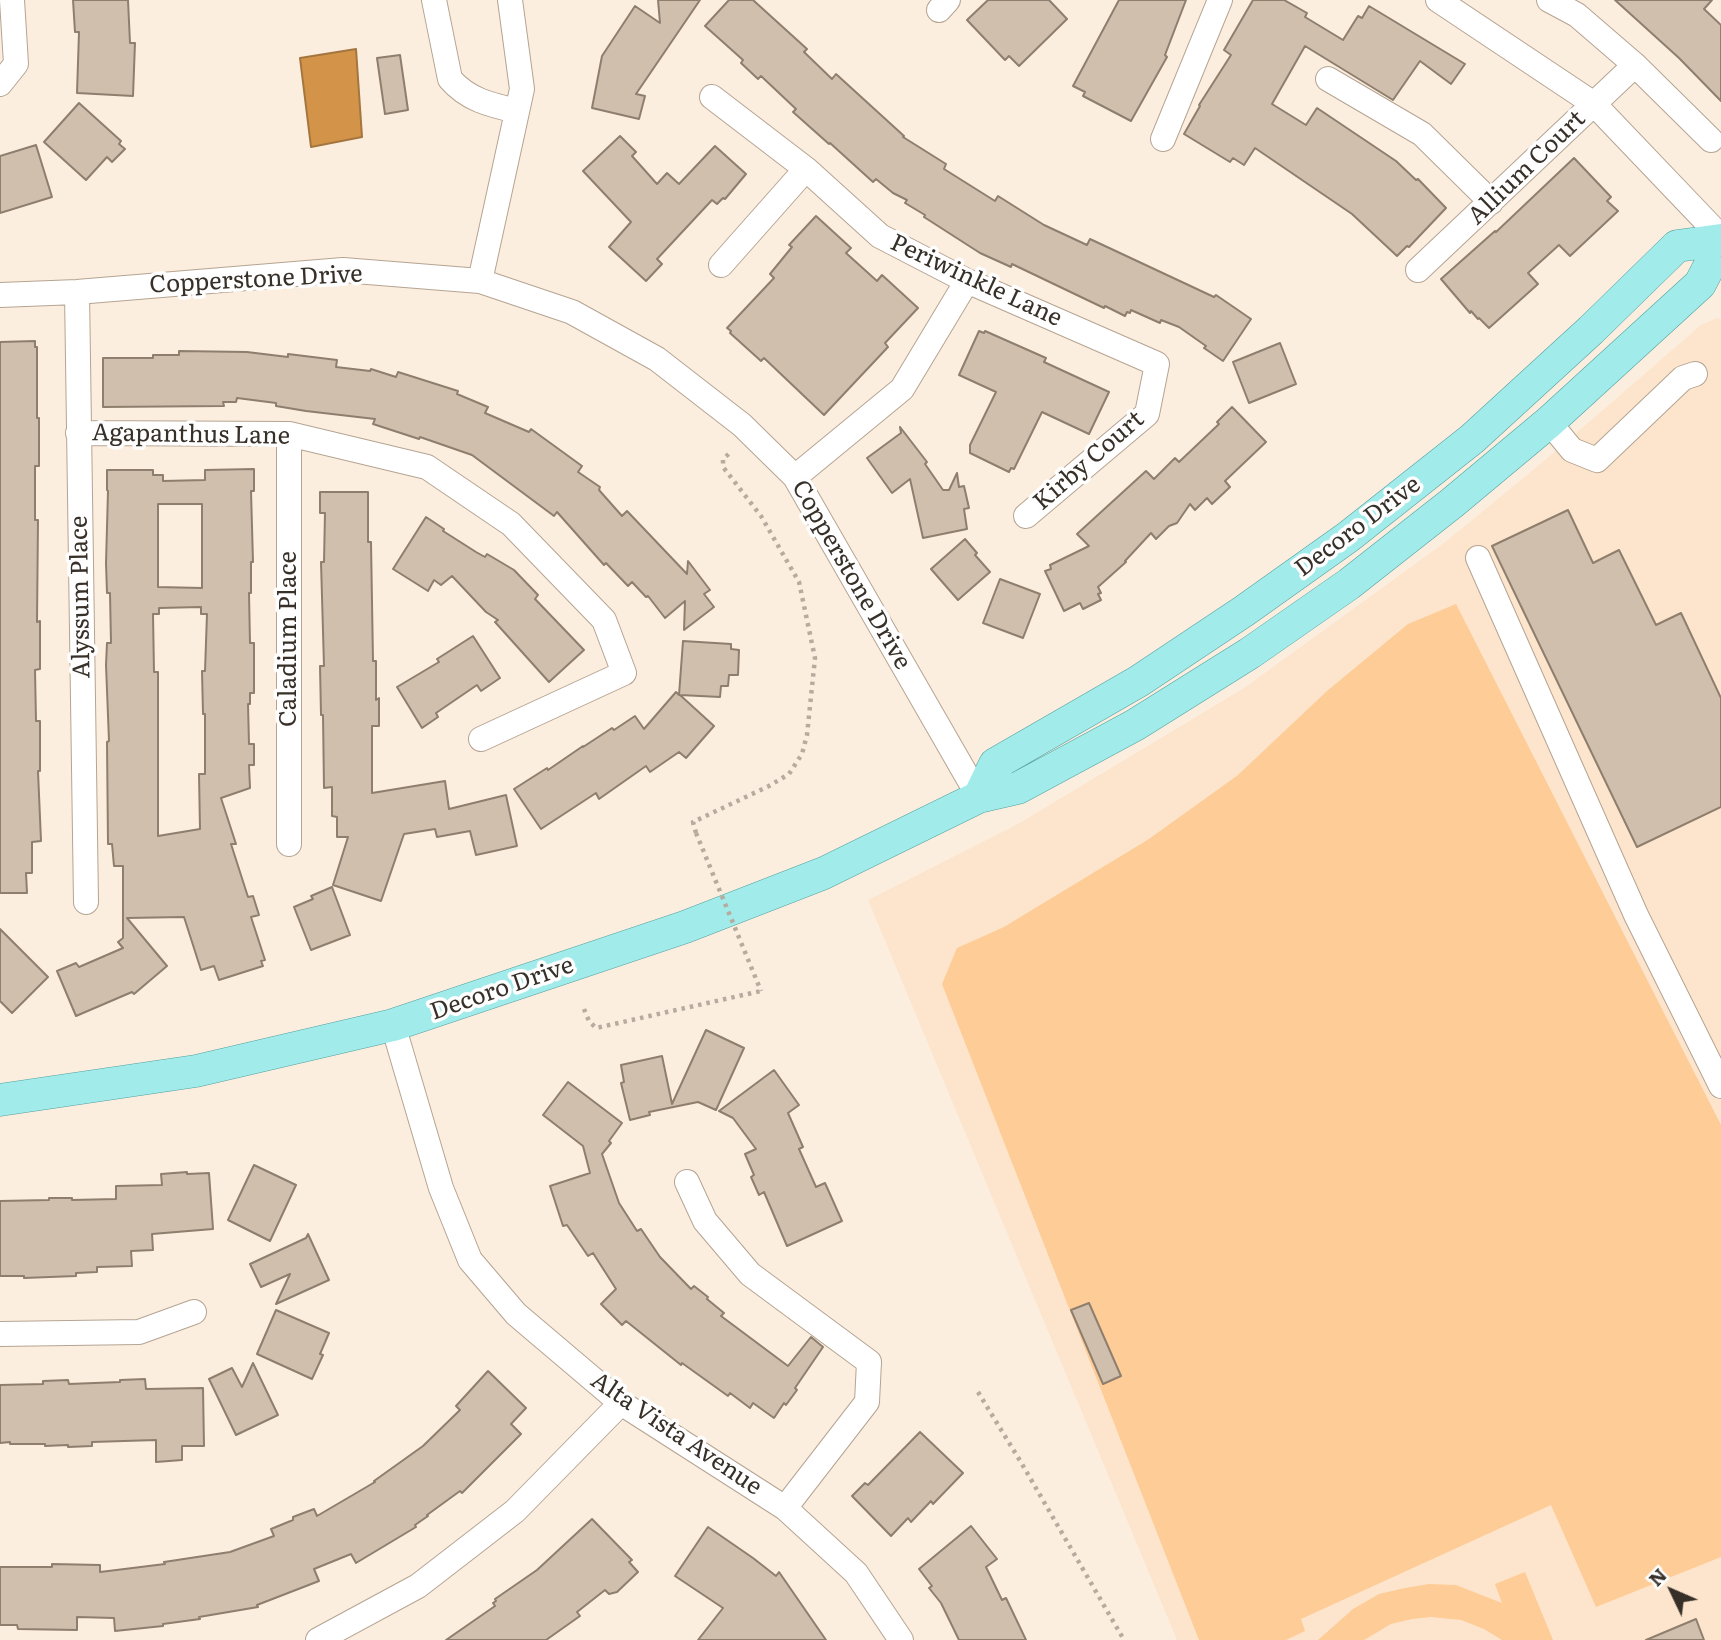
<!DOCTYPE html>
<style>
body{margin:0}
#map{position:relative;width:1721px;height:1640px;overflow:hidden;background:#fceedf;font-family:Literata,serif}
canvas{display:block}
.north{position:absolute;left:1637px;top:1556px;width:70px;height:70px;-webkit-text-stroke:5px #fefefe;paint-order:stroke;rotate:314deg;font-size:19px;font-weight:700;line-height:28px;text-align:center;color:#373029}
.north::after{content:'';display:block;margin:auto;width:24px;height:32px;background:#373029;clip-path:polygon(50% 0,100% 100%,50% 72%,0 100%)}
</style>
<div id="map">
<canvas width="1721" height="1640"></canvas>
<div class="north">N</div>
</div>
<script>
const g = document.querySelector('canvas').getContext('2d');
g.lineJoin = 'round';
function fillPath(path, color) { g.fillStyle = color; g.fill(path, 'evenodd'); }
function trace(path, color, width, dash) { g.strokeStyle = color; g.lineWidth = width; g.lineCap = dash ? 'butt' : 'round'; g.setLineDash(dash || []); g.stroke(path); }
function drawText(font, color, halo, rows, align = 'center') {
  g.font = font + ' Literata,serif'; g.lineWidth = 7; g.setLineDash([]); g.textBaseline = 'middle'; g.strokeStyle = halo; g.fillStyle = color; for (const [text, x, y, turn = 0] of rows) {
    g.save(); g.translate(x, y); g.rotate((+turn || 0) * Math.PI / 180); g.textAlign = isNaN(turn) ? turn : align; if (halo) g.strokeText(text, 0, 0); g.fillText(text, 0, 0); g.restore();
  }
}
fillPath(new Path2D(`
 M1717,318L1721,319V1640H1177L868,900L1018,824L1244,688L1444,543L1544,461L1701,325Z`), '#fce5cc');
fillPath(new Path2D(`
 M1456,604L1721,1125V1557L1596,1607L1551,1505L1301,1619L1305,1631L1286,1640H1199L942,984L957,948L1004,927L1149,839L1238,775L1327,691L1408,624Z
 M1525,1572L1553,1640H1502L1484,1629L1461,1620L1431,1617L1412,1619L1391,1624L1364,1640H1318L1353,1609L1379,1594L1405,1588L1429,1584L1456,1585L1502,1603L1495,1584Z`), '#fecc96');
const water = new Path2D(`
 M356,49L362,137L311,147L300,58Z`);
fillPath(water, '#d39449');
trace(water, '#a4763f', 2);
const building = new Path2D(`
 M73,0H128L130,43H135L133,96L77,93L79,32H75Z
 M658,0H700L636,94L645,96L639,119L592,108L602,56L635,6L660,23Z
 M729,0H753L807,49L804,52L832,79L836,74L904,136L903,137L946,164L944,169L995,201L998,196L1044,225L1087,245L1090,239L1214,297L1216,295L1251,319L1223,361L1204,348L1206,346L1179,327L1161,320L1160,323L1131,310L1130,313L1127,312L1125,316L1105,306L1104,308L1012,264L1011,267L980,253L924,217L925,215L905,203L907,200L893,193L876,179L873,182L830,143L829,144L793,112L796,109L761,76L758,79L741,63L743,60L705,26Z
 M988,0H1049L1067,19L1019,66L1009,56L1005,60L967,20Z
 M1119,0H1186L1165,55L1167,57L1131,121L1083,96L1085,92L1073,86Z
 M1253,0H1284L1307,13L1305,17L1343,40L1358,16L1362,18L1369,6L1465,64L1451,84L1420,61L1393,100L1305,46L1272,104L1306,125L1317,108L1396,161L1416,180L1418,179L1446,208L1409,247L1407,246L1397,256L1352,214L1255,148L1244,165L1233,158L1230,162L1184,134L1200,106L1199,105L1231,55L1224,50Z
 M1615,0H1712L1704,9L1721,25V101L1679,58Z
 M400,55L408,110L385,114L377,58Z
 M79,103L121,141L119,144L125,149L112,162L107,157L86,180L44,142Z
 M620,136L636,152L632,156L657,184L667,173L679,184L715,146L746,174L725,199L723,198L717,204L712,200L657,259L662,264L646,281L609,247L631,222L583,171Z
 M36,145L52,197L0,213V156Z
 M1574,158L1611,197L1607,201L1618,211L1570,256L1559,245L1528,273L1538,284L1489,328L1479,318L1478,319L1471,311L1470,313L1441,279L1495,231L1496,232Z
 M816,216L851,248L846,253L877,281L882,275L918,308L885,343L888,347L824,415L764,358L761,361L730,333L731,331L727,328L774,278L770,274L792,247L789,245Z
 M979,331L984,333L985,331L1046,358L1044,362L1109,392L1089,434L1042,412L1014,469L1011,468L1009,472L970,453V445L996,392L959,375Z
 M35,341V347H37V418H39V466H35V520H38L37,622L40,621V669L35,670L36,721H40V771H38L41,841L32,842V873H26L27,893H0V342Z
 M1280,343L1296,384L1249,403L1233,362Z
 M179,351L247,352L288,357V354L337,360L336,367L370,371L371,369L396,377L398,372L458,391L457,394L488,407L485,413L529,432L531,429L582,466L578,472L600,487L599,490L622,516L627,511L687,574L688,561L710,590L704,594L714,607L684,630L685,601L665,618L648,596L646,597L632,582L628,586L606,563L604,565L557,512L554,516L472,455L420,437L419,439L373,424L375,419L306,411L276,406V403L237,398L236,402H223L224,406L103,407V358H153V355H179Z
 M1232,407L1266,442L1225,481L1230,487L1212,504L1207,498L1195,510L1190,504L1177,523L1169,526L1156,539L1151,533L1125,561L1126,562L1098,587L1101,593L1098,594L1101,600L1083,609L1080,603L1064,611L1045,571L1051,569L1050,565L1089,546L1077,534L1146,471L1154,479L1175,458L1179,462L1219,424L1217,422Z
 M900,427L927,462L925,464L943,490H949L957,473L959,487L964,486L969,508L964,509L967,529L923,538L910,479L892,493L867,458L901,433Z
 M254,469V491H251L253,562H251V593H249L250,643H254V693H250V704H248L249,744H254V765H249L250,788L221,798L236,844H231L248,897L253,896L259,915L251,917L265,960L261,961L263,966L219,980L214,966L201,970L184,917L127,918L167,966L134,994L132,992L76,1016L57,971L76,963L79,967L123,948L118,942L123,938V866H114L112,844H108L107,742L109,741L106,665L107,643H111L110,593H107L106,563L108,491L107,490V470H153V475H163V481L205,480V470ZM158,504H202V588L158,587ZM201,607V614H207L205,671H202L203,714H205V774H199L200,829L158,836V672H154L153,614H159V608Z
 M320,492H368V542H371L373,661H376V700L379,698V726H372V793L445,781L449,809L506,795L517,846L476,855L470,831L437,837L435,829L404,834L381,901L333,885L348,837H337V817L332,816V787L324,788L323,715H321L320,666H324L321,562H324L325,513H320Z
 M1568,510L1593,563L1619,550L1656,625L1681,613L1721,698V807L1637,847L1492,546Z
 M426,517L444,529L443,531L476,552L485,557L487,554L514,570L538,595L535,599L584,650L549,682L495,622L498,620L486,612L452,576L441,585L434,580L428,591L393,569Z
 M965,539L977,553L975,555L990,572L958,600L931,569Z
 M1000,579L1040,594L1023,638L983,623Z
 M473,636L500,678L481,691L477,685L436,713L438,717L422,728L397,687L439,662L437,659Z
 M683,641L731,644V649L739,650L738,675H729L728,686H721L720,697L680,695L714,726L686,758L679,752L650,772L646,766L599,799L596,793L541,829L514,789L547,768L548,770L583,746V747L612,728L614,730L635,716L644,729L676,692L679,695Z
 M332,887L350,935L311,950L294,907L313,899L311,896Z
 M0,929L48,977L12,1013L0,1001Z
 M706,1030L744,1048L716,1110L698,1102L649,1112L650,1115L630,1120L621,1083L624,1082L621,1065L662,1056L672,1104Z
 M774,1070L799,1105L788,1113L803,1147L799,1149L816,1187L825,1183L842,1221L787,1246L764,1192L759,1195L751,1177L754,1175L745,1154L756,1149L733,1118L719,1111Z
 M568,1082L622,1123L609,1141L611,1143L602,1154L619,1203L637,1231L641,1229L660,1257L691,1289L694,1286L708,1297L707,1299L724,1313L721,1316L788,1366L811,1337L823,1347L795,1388L797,1390L786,1405L784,1403L774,1418L753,1403L750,1408L730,1393L728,1396L682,1363L681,1365L626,1321L622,1325L601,1304L616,1289L593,1253L588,1256L567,1225L563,1226L550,1186L590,1173L583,1146L543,1115Z
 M254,1165L296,1185L270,1241L228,1220Z
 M187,1172V1174L209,1173L213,1229L152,1234L153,1250L131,1251L132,1266L97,1267V1272L76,1273V1276L24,1278V1276H0V1201L49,1200V1198H72V1200L116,1199V1186L162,1185L161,1174Z
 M308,1234L329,1280L276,1304L290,1274L261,1287L250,1264L306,1238Z
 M1089,1303L1121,1376L1103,1384L1071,1310Z
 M276,1310L329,1333L320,1354L323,1355L312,1379L257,1354Z
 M253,1363L278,1415L236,1435L209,1379L232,1368L242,1387Z
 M488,1371L526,1408L511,1424L521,1434L462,1493L460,1491L427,1515L428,1516L415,1525L416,1527L356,1563L351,1554L314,1569L319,1581L257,1605L258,1607L199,1617L200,1619L163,1624V1626L115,1631L114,1618L77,1617V1630L18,1629L17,1625H0V1567H52V1564L100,1565V1572L165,1564L164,1562L230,1552L274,1536L271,1529L293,1520V1517L314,1509L317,1516L375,1482L374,1481L423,1446L460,1410L456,1406Z
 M145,1379L146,1389L203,1388L204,1446H182V1460L156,1462V1440L92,1442V1446L68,1447V1445L45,1446V1444H10V1442L0,1443V1385L43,1384V1381L68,1380L69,1384L120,1382V1380Z
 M920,1432L963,1473L933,1504L931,1501L911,1522L908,1518L891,1536L852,1496L865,1483L868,1485Z
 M592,1519L632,1560L629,1562L638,1572L617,1592L609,1594L605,1590L577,1612L580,1616L546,1640H446L495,1606L493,1603L496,1601L495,1599L537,1570Z
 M971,1526L997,1559L986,1567L1002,1600L1006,1598L1026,1640H959L941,1603L929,1588L932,1586L919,1569Z
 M708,1527L753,1558L776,1576L779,1572L826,1640H698L723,1608L675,1576Z
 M1696,1619L1704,1640H1646Z`);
fillPath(building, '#d1bfad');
trace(building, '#8e7e6d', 2);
const minor = new Path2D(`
 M434,0L450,79C468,100 491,105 517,111
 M1438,0L1594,104L1721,237
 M1549,0L1577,15L1635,65L1711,140
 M939,10L948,0
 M1328,79L1422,134L1491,202
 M0,84L16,64L12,0
 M712,97L806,169L880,236L967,281L1157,364L1147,414L1026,516
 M1163,139L1220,0
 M721,265L806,169
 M1418,270L1635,65
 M480,281L522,89L510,0
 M77,292L86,902
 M0,295L77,292L343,270L480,281L572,312L657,359L742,425L795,477L979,797
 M1549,422L1572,450L1597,460L1683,378L1695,374
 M78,433L289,434L427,467L511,524L604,620L624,673L481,739
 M795,477L902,389L967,281
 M1478,558L1636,915L1721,1086
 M289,844V434
 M393,1025L441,1188L470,1260L516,1314L621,1403L785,1508L856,1573L901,1640
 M687,1182L705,1221L750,1274L869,1362L867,1402L785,1508
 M0,1334L139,1332L194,1312
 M318,1640L418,1586L515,1511L621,1403`);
const major = new Path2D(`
 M979,797L995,764L1139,681L1244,611L1348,537L1472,439L1591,330L1677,246L1721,240
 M0,1100L196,1071L393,1025L685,927L824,873L979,797L1018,788L1135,725L1250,653L1349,584L1452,503L1549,422L1700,284L1721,244`);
trace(minor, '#b5a492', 26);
trace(major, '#54a09e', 33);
trace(new Path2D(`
 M696,833L693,822L769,786L789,774L802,754L807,735L815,658L799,582L761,516L723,467V459L731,452
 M584,1009L589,1021L596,1028L761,991
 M978,1392L1022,1464L1124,1640`), '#b6ab9f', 4.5, [3.5, 5]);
trace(minor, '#fff', 24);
trace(major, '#a1ebeb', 32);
trace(new Path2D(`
 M696,833L761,991`), '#b6ab9f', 4.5, [3.5, 5]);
drawText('24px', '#373029', '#fefefe', [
 ["Allium Court",1527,168,-44],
 ["Copperstone Drive",256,280,-3],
 ["Periwinkle Lane",976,281,25],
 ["Agapanthus Lane",191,435,1],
 ["Kirby Court",1089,461,-41],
 ["Decoro Drive",1358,527,-37],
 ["Copperstone Drive",851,575,60],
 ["Alyssum Place",81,597,-91],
 ["Caladium Place",289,639,-90],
 ["Decoro Drive",502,989,-19],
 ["Alta Vista Avenue",676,1434,34]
]);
</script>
